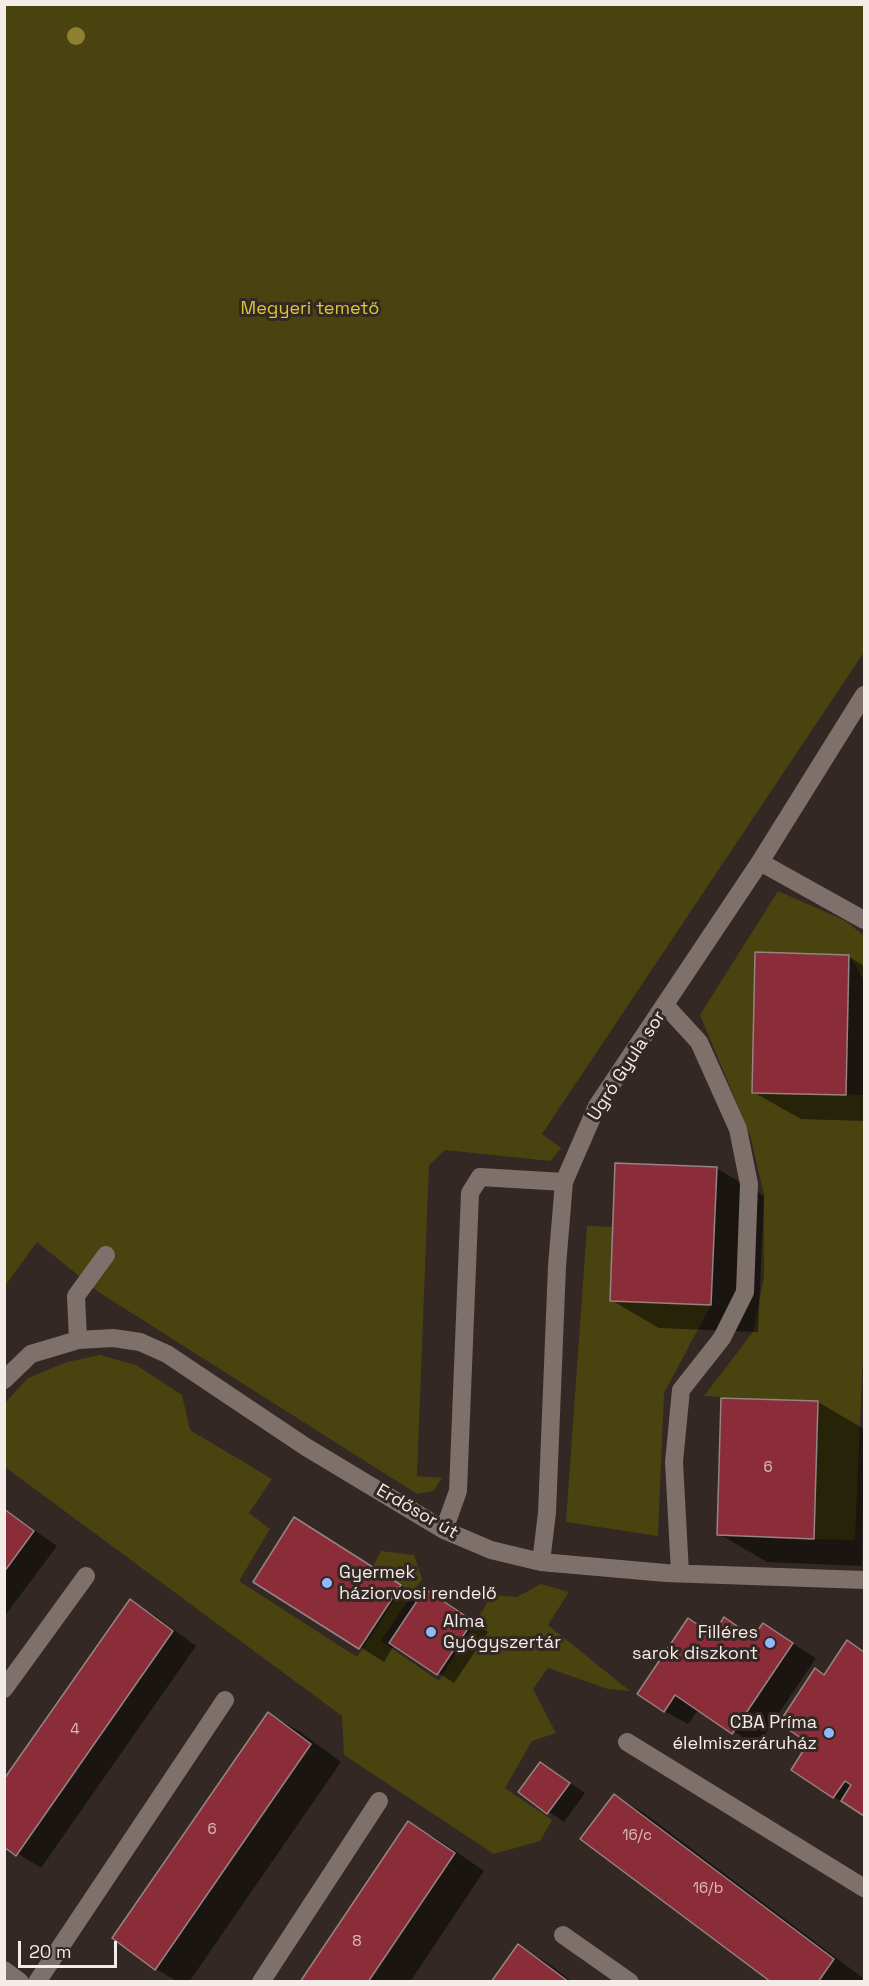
<!DOCTYPE html>
<meta charset="utf-8">
<style>
body{margin:0}
#map{position:relative;width:869px;height:1986px;overflow:hidden;background:#332823;font-family:"Space Grotesk",sans-serif}
canvas{display:block}
.frame{position:absolute;inset:0;border:6px solid #f4ece9;pointer-events:none}
.scale{position:absolute;left:18px;top:1941px;width:99px;height:27px;box-sizing:border-box;border:3px solid #f4ece9;border-top:0;padding-left:8px;font-size:18px;line-height:21px;white-space:nowrap;color:#f4ece9;-webkit-text-stroke:4px #332823;paint-order:stroke}
</style>
<div id="map">
<canvas width="869" height="1986"></canvas>
<div class="frame"></div>
<div class="scale">20 m</div>
</div>
<script>
const g = document.querySelector('canvas').getContext('2d');
g.lineJoin = 'round';
function fillPath(path, color) { g.fillStyle = color; g.fill(path, 'evenodd'); }
function trace(path, color, width, dash) { g.strokeStyle = color; g.lineWidth = width; g.lineCap = dash ? 'butt' : 'round'; g.setLineDash(dash || []); g.stroke(path); }
function drawText(font, color, halo, rows, align = 'center') {
  g.font = font + ' "Space Grotesk",sans-serif'; g.lineWidth = 6; g.setLineDash([]); g.textBaseline = 'middle'; g.strokeStyle = halo; g.fillStyle = color; for (const [text, x, y, turn = 0] of rows) {
    g.save(); g.translate(x, y); g.rotate((+turn || 0) * Math.PI / 180); g.textAlign = isNaN(turn) ? turn : align; if (halo) g.strokeText(text, 0, 0); g.fillText(text, 0, 0); g.restore();
  }
}
fillPath(new Path2D(`
 M4,5H864V652L542,1134L561,1148L550,1161L445,1150L429,1165L417,1476L442,1478L433,1491L417,1494L100,1293L37,1242L5,1286Z
 M778,891L846,921L864,936V981L849,955L755,953L752,1092L864,1095V1328L855,1540L814,1539L818,1401L704,1396L753,1332L764,1277V1195L750,1135L700,1015Z
 M587,1226L613,1227L610,1301L711,1305L664,1393L658,1536L566,1522Z
 M100,1355L136,1365L182,1395L190,1430L272,1479L249,1513L270,1529L239,1581L357,1657L403,1586L373,1566L381,1551L414,1555L422,1579L381,1641L439,1681L492,1595L517,1597L541,1584L569,1592L548,1625L630,1691L608,1689L548,1668L533,1689L556,1733L532,1741L505,1788L552,1820L540,1841L494,1854L344,1755L342,1716L5,1467V1403L28,1378L67,1362Z`), '#494310');
fillPath(new Path2D(`
 M757,954L849,957L864,966V1121L801,1119L753,1092Z
 M716,1168L764,1196L758,1332L659,1328L611,1300Z
 M723,1400L818,1402L864,1429L862,1566L767,1562L719,1534Z
 M4,1509L57,1546L4,1617Z
 M294,1519L421,1598L442,1601L488,1632L454,1683L394,1645L384,1662L255,1581Z
 M130,1601L154,1615L196,1646L41,1868L4,1845Z
 M725,1619L755,1637L763,1625L816,1658L757,1746L699,1709L688,1724L664,1711L689,1620L714,1635Z
 M848,1642L864,1652V1814L834,1797L810,1743L826,1676Z
 M269,1714L299,1731L341,1762L189,1982H178L156,1969Z
 M541,1764L585,1793L564,1822L520,1792Z
 M614,1796L644,1813L863,1978L860,1982H773Z
 M409,1823L439,1840L484,1871L410,1982H301Z
 M519,1946L549,1964L573,1982H493Z`), '#0007');
const building = new Path2D(`
 M755,952L849,955L846,1095L752,1093Z
 M615,1163L717,1167L711,1305L610,1301Z
 M721,1398L818,1401L814,1539L717,1535Z
 M4,1509L34,1531L4,1572Z
 M294,1517L401,1585L359,1649L253,1582Z
 M425,1589L473,1621L437,1675L389,1643Z
 M130,1599L173,1631L16,1856L4,1847V1779Z
 M724,1617L753,1637L763,1623L793,1643L732,1734L675,1695L664,1712L637,1694L688,1618L713,1635Z
 M847,1640L864,1652V1816L841,1801L851,1785L845,1781L833,1798L791,1770L808,1743L779,1723L815,1668L824,1675Z
 M268,1712L311,1744L155,1970L112,1938Z
 M540,1762L570,1783L547,1814L518,1792Z
 M614,1794L834,1959L818,1982H771L580,1839Z
 M408,1821L455,1853L368,1982H300Z
 M518,1944L569,1982H491Z`);
fillPath(building, '#8b2d38');
trace(building, '#948484', 1.5);
trace(new Path2D(`
 M760,862L864,920
 M666,1006L699,1042L738,1129L749,1184L745,1292L722,1338L681,1390L674,1462L680,1573
 M78,1340L76,1296L106,1255
 M4,1380L31,1354L78,1340L113,1338L140,1342L167,1354L306,1447L444,1530L491,1550L541,1562L666,1573L864,1580
 M444,1530L458,1491L470,1193L480,1177L564,1182
 M541,1562L547,1513L557,1266L564,1182L597,1106L760,862L864,695
 M4,1689L86,1576
 M627,1742L864,1888
 M563,1935L630,1982
 M4,1970L20,1982
 M37,1982L225,1700
 M261,1982L379,1801`), '#7e706a', 18);
g.fillStyle = '#8e802e';
for (const [x, y] of [
 [76,36]
]) { g.beginPath(); g.arc(x, y, 9, 0, 2 * Math.PI); g.fill(); }
for (const [x, y, r, color] of [
 [327,1583,6,"#93b7fd"],
 [431,1632,6,"#93b7fd"],
 [770,1643,6,"#93b7fd"],
 [829,1733,6,"#93b7fd"]
]) { const dot = new Path2D(); dot.arc(x, y, r, 0, 2 * Math.PI); g.fillStyle = color; g.fill(dot); trace(dot, '#332823', 2); }
drawText('15px', '#dabcbd', null, [
 ["6",768,1468],
 ["4",75,1730],
 ["6",212,1830],
 ["16/c",637,1836],
 ["16/b",708,1889],
 ["8",357,1942]
]);
drawText('18px', '#d8c837', '#332823', [
 ["Megyeri temető",310,309]
]);
drawText('18px', '#f4ece9', '#332823', [
 ["Ugró Gyula sor",627,1066,-57],
 ["Erdősor út",417,1512,30]
]);
drawText('18px', '#f4ece9', '#332823', [
 ["Gyermek",339,1573],
 ["háziorvosi rendelő",339,1594],
 ["Alma",443,1622],
 ["Gyógyszertár",443,1643],
 ["Filléres",758,1633,"right"],
 ["sarok diszkont",758,1654,"right"],
 ["CBA Príma",817,1723,"right"],
 ["élelmiszeráruház",817,1744,"right"]
], 'left');
</script>
